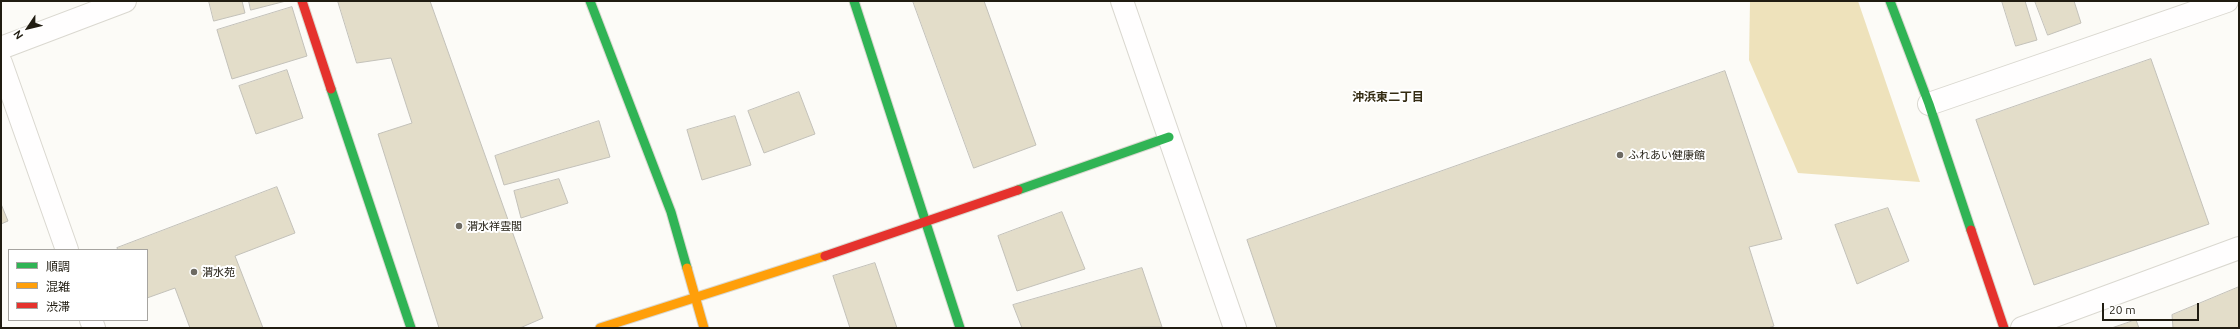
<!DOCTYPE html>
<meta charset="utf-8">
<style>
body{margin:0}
#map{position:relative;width:2240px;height:329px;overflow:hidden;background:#fcfbf7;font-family:Ubuntu,"Noto Sans JP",sans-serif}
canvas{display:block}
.frame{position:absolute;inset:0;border:2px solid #201c11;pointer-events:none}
.legend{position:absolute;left:8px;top:249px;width:140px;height:72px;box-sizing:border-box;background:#fff;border:1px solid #a6a4a0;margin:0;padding:5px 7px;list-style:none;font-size:12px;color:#201c11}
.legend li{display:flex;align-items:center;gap:8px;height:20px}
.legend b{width:20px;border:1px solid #a6a4a0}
.north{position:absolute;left:8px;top:8px;width:40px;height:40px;-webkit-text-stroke:3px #fff;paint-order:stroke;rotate:235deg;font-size:11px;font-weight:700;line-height:16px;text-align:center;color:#201c11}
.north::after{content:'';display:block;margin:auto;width:14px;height:18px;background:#201c11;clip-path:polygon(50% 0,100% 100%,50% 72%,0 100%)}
.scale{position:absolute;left:2102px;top:303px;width:97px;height:18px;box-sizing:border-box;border:2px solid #201c11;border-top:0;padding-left:5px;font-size:12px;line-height:14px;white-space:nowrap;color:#201c11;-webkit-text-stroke:3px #fff;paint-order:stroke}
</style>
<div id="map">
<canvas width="2240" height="329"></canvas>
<div class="frame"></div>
<ul class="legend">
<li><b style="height:5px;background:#30b455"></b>順調</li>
<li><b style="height:5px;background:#ff9f0a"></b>混雑</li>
<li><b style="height:5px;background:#e5322d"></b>渋滞</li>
</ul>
<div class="north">N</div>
<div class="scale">20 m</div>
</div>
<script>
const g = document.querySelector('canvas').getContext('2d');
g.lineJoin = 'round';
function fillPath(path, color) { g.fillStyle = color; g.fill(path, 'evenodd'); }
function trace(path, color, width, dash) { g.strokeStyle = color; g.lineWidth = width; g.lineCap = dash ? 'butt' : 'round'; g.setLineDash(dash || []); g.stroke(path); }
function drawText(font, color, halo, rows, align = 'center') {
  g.font = font + ' Ubuntu,"Noto Sans JP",sans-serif'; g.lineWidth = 4; g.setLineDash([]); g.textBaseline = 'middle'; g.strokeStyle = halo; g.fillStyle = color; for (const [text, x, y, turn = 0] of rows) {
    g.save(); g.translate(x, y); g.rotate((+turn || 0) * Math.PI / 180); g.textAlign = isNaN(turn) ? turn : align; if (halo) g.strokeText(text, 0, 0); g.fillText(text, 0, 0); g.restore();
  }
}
fillPath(new Path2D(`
 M1750,1H1858L1920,182L1798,173L1749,60Z`), '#eee2bb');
const building = new Path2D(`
 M209,1H242L245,13L214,21Z
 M249,1H286L251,10Z
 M338,1H430L543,318L520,328H439L378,134L412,123L391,58L357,63Z
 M913,1H984L1036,145L974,168Z
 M2002,1H2025L2037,40L2016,46Z
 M2035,1H2074L2081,23L2048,35Z
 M292,7L307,56L232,79L217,30Z
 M2151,59L2209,224L2034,285L1976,120Z
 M287,70L303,118L256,134L239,86Z
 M1725,71L1782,239L1749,247L1774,326L1768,328H1277L1247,240Z
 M799,92L815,134L764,153L748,111Z
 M735,116L751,165L702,180L687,130Z
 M599,121L610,157L504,185L495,156Z
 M559,179L568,203L521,218L514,191Z
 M277,187L295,233L235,256L263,328H190L175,288L147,298V250H118L117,248Z
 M1,204L8,221L1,224Z
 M1888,208L1909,261L1857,284L1835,225Z
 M1062,212L1085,269L1017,291L998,236Z
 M875,263L897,328H850L833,276Z
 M1142,268L1162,327L1022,328L1013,305Z
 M2239,287V328H2173L2172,315Z
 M2136,320L2139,328H2112Z`);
fillPath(building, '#e3ddc9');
trace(building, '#c3c1b9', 1);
const street = new Path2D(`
 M1122,1L1235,328
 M1,48L125,1
 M1,63L67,250
 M1929,104L2227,1
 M91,320L94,328
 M2022,328L2239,248`);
const fast = new Path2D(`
 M590,1L671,212L687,268
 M854,1L960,328
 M1890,1L1929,104L1971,230
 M331,89L411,328
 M1018,190L1169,137`);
const slow = new Path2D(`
 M687,268L704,328
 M600,328L825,256`);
const jam = new Path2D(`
 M302,1L331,89
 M1971,230L2004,328
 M825,256L1018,190`);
trace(street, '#dad8d0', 24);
trace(fast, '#dad8d0', 11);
trace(slow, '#dad8d0', 11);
trace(jam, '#dad8d0', 11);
trace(street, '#fffefe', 22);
trace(fast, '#30b455', 9);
trace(slow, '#ff9f0a', 9);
trace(jam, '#e5322d', 9);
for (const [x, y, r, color] of [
 [1620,155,4,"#6d6a62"],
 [459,226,4,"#6d6a62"],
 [194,272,4,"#6d6a62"]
]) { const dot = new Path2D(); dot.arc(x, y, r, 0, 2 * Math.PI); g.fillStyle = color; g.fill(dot); trace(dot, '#fff', 1.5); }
drawText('11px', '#201c11', '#fff', [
 ["ふれあい健康館",1628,155],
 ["渭水祥雲閣",467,226],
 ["渭水苑",202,272]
], 'left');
drawText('bold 12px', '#332b12', '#fff', [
 ["沖浜東二丁目",1388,97]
]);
</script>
